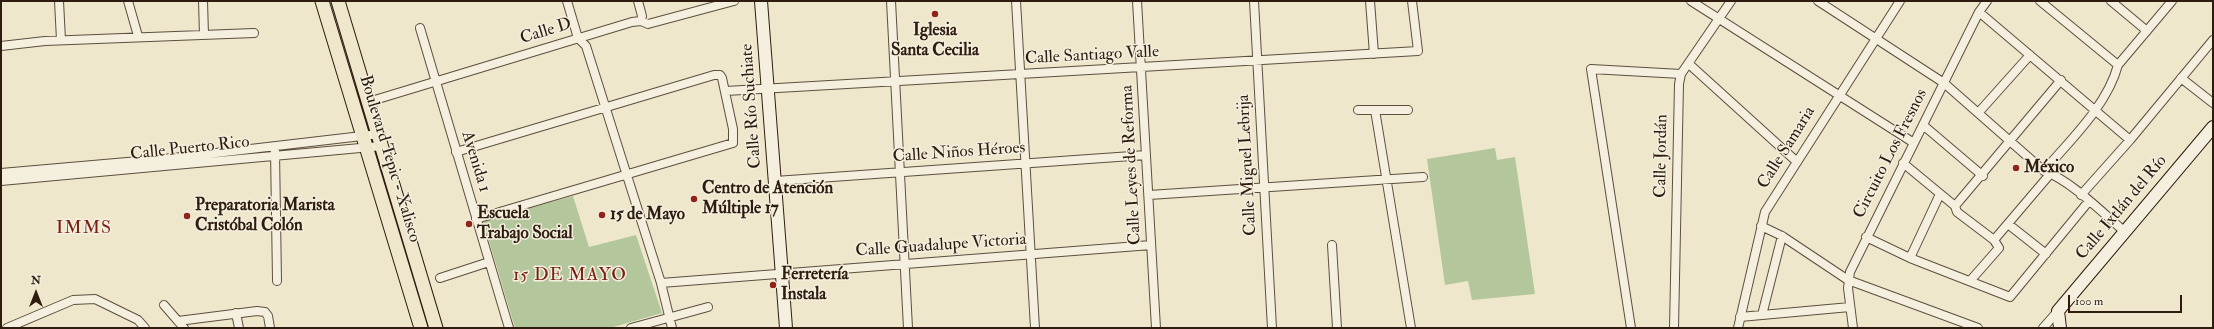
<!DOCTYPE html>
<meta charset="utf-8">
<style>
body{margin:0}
#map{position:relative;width:2214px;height:329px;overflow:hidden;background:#eee7cc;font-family:"IM FELL Double Pica",serif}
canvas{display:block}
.frame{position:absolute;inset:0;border:2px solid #2d1c0f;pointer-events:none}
.north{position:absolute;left:16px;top:273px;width:40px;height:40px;-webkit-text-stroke:3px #f4efde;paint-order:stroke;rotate:0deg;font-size:11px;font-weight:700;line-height:16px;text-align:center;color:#2d1c0f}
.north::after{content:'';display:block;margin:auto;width:14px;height:18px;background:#2d1c0f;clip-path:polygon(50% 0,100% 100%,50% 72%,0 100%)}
.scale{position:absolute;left:2068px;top:295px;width:114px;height:18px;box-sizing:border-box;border:2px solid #2d1c0f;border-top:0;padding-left:5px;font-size:12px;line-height:14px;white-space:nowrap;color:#2d1c0f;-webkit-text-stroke:3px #f4efde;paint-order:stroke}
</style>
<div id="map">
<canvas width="2214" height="329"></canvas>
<div class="frame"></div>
<div class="north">N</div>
<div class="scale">100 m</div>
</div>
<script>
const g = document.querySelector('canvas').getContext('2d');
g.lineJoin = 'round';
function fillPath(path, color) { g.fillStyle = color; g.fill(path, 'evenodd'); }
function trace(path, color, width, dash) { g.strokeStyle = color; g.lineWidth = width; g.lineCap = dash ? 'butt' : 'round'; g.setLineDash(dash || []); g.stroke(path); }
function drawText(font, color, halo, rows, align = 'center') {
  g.font = font + ' "IM FELL Double Pica",serif'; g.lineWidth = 3; g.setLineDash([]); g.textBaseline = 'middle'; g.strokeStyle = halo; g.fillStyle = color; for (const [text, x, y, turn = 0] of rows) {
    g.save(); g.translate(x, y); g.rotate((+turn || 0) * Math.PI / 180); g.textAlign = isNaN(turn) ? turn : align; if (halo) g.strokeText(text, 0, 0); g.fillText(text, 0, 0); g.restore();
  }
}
fillPath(new Path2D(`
 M1495,148L1497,160L1515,157L1535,294L1472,300L1468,281L1445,285L1427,159Z
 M573,196L589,247L636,235L662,313L610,328H515L483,221Z`), '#b4c79c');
const street = new Path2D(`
 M59,1L61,40
 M128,1L138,36
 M203,1L204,35
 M567,1L578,38L586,46L661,283L672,328
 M638,1L642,16L641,21
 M891,1L908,328
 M1016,1L1035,328
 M1137,1L1156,328
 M1254,1L1272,328
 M1370,1L1374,54
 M1691,1L1914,143
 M1818,1L1944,83L2044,171C2070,180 2103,213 2124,231
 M2040,1L2118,65L2172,1
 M2111,1L2147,31
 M1979,12L2130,140
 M420,28L509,328
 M1,46L45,41L254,33
 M1689,64L1796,161
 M2181,78L2213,103
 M726,91L1418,51L1412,1
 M368,102L632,22L641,21L648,24L734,1
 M1358,110H1408
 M1375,110L1411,328
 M1979,112L2030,55
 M1923,125L1983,176
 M275,151L277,281
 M456,152L714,75H720L722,78L733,129V143L476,219
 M1903,163L1955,206L1957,212L1994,240L1999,248L1970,281
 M2044,171C2070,140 2107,106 2118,65
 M1,173L173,158L379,134
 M1,181L382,146
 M775,181L1146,155
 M1149,195L1423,177
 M2081,195L2130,140L2213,40
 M1955,206L2061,80
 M2008,224L2046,254
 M1761,226L1782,236L1848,280L1978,328
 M1866,237L1910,258L2010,297L2089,201
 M1994,240L2051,173
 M1332,245L1337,328
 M1910,258L1940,194
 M440,278L489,262
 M661,283L1151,245
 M164,305L184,328
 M236,313L239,328
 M1762,315L1782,236
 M1740,317L1850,307
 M178,321L257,311L265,312L268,316L270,328
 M7,328L73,300L95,299L138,320L145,328
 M631,328L708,307
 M1631,328L1591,69L1681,74
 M1674,328L1679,84L1681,74L1731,1
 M1738,328L1765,212L1900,1
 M1853,328L1848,288L1850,272L1979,12L1987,1
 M2043,328L2058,311`);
const secondary = new Path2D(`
 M761,1L786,328
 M2060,328L2058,311L2213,127`);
const primary = new Path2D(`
 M322,1L421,328
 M338,1L436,328`);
trace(street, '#5d4f3e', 10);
trace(secondary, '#2d1c0f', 14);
trace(primary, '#2d1c0f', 15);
trace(street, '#f4efde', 8);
trace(secondary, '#f4efde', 12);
trace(primary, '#eee7cc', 13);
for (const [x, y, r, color] of [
 [935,14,4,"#8f2418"],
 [2016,168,4,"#8f2418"],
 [694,199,4,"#8f2418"],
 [602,215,4,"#8f2418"],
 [187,216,4,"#8f2418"],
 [469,224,4,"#8f2418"],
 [773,285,4,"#8f2418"]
]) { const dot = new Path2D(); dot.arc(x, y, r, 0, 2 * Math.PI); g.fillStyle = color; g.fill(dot); trace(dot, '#f4efde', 1.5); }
drawText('bold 17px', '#2d1c0f', '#f4efde', [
 ["Iglesia",935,31,"center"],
 ["Santa Cecilia",935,51,"center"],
 ["México",2024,168],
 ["Centro de Atención",702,189],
 ["Múltiple 17",702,209],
 ["Preparatoria Marista",195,206],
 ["Cristóbal Colón",195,226],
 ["Escuela",477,214],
 ["Trabajo Social",477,234],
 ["15 de Mayo",610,215],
 ["Ferretería",781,275],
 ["Instala",781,295]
], 'left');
drawText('17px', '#2d1c0f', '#f4efde', [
 ["Calle D",546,32,-17],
 ["Calle Santiago Valle",1092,56,-3],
 ["Calle Río Suchiate",752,106,-94],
 ["Calle Samaria",1787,148,-58],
 ["Calle Puerto Rico",190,149,-6],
 ["Calle Niños Héroes",959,153,-4],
 ["Circuito Los Fresnos",1891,154,-63],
 ["Calle Jordán",1662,156,-89],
 ["Boulevard Tepic - Xalisco",389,159,73],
 ["Avenida 1",475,162,73],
 ["Calle Leyes de Reforma",1132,165,-93],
 ["Calle Miguel Lebrija",1248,165,-93],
 ["Calle Ixtlán del Río",2122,208,-50],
 ["Calle Guadalupe Victoria",941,246,-4]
]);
g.letterSpacing = '1px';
drawText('18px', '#7a1f14', '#f4efde', [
 ["IMMS",84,229],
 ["15 DE MAYO",570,276]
]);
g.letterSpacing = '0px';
</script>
